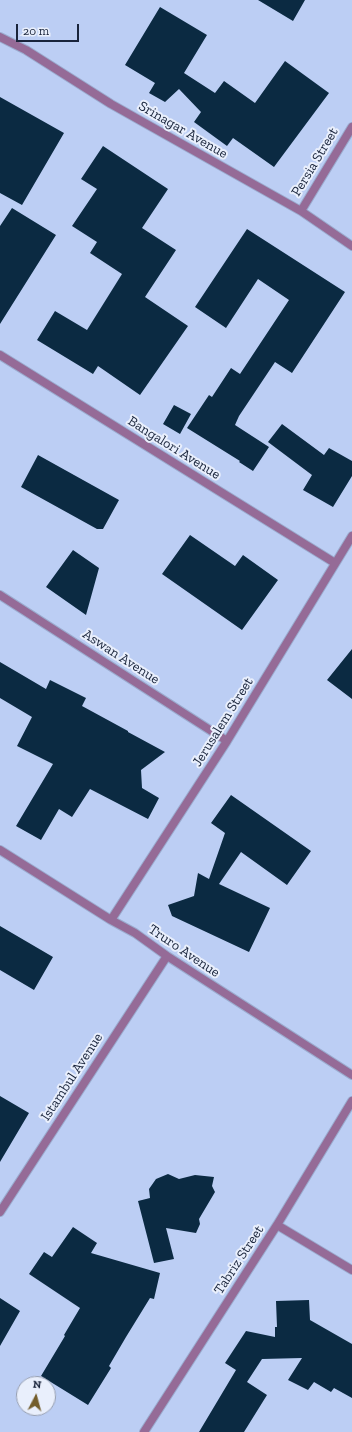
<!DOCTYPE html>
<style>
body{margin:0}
#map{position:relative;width:352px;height:1432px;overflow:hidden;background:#bccef4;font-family:"Zilla Slab",serif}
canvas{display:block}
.north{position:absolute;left:16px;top:1376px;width:40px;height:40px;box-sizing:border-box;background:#e9effc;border:1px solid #969eaf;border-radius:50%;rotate:6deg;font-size:11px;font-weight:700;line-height:16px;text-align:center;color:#19243b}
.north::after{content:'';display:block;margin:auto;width:14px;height:18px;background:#735d2c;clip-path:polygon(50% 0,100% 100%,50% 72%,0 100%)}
.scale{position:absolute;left:16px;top:24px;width:63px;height:18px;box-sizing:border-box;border:2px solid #19243b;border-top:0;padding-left:5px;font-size:12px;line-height:14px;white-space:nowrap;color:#19243b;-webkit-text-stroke:3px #e9effc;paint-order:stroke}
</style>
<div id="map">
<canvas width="352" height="1432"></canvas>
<div class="north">N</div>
<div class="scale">20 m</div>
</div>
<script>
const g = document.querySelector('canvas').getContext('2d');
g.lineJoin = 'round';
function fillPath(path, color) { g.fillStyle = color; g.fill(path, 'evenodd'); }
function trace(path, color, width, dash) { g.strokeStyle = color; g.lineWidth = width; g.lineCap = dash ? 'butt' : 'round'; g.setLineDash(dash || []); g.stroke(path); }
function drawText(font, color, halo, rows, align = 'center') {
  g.font = font + ' "Zilla Slab",serif'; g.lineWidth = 4; g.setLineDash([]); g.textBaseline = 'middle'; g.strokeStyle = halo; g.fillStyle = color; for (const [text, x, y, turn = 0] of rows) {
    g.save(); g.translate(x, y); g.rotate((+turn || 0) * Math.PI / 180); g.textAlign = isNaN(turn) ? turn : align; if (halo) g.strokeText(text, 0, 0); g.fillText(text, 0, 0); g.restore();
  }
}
fillPath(new Path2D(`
 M258,0H305L293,21Z
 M160,7L207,35L184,73L215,93L224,81L255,103L285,61L329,93L274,167L233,138L227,146L194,122L201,112L179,89L165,102L149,93L155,83L125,65Z
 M0,97L64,133L22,205L0,193Z
 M103,146L168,189L142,228L176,250L145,297L188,326L140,395L98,366L93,374L37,340L55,311L87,330L122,274L90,253L97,242L72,226L97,189L81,179Z
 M12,208L56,235L0,324V226Z
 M247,229L345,292L292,373L275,362L239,416L235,425L269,447L253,471L239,462L240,461L187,428L209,395L212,397L231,368L240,374L289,300L258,279L226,328L195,307Z
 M174,405L191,414L180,434L163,424Z
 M282,424L324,455L329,448L352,461V476L333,507L303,490L312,475L268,442Z
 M38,455L119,500L103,529H97L21,487Z
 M190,535L235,566L243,555L278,580L242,630L162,574Z
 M73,550L99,568L86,615L46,587Z
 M352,649V699L327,680Z
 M0,662L46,689L50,680L86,698L82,706L128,731V732L165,752L141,770L142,788L159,798L148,819L90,789L72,817L59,809L41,840L16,826L53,764L17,746L32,717L0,698Z
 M231,795L311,851L287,885L241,852L219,884L270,908L249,952L172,916L168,905L194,896L198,873L209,879L225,833L211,823Z
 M0,926L53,957L34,990L0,970Z
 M0,1096L29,1113L0,1162Z
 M168,1174L179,1179L195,1175L214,1177L212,1186L215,1192L199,1219L200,1224L196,1233L166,1228L174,1259L154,1263L138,1201L150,1198L149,1189L156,1179Z
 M73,1227L97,1243L91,1253L160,1273L154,1299L150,1298L126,1337L109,1366L111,1368L88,1405L41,1376L65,1336L64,1335L80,1308L29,1274L44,1252L52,1257Z
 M0,1298L20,1311L0,1346Z
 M309,1300L310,1320L352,1344V1398L334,1388L331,1392L314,1382L308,1390L288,1380L302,1358L262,1359L247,1382L267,1395L244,1432H199L236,1370L225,1363L246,1331L275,1337V1327H277L276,1301Z`), '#0b2a42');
const minor = new Path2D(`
 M0,37L26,50L111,104L301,211L352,246
 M301,211L352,127
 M0,355L335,563
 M0,595L227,741
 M0,850L111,920L135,933L167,956L352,1075
 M111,920L227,741L352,536
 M0,1212L167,956
 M277,1225L352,1270
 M144,1432L277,1225L352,1101`);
trace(minor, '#9baccf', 10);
trace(minor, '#956b97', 8);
drawText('14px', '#19243b', '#e9effc', [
 ["Srinagar Avenue",183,130,30],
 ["Persia Street",315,162,-59],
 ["Bangalori Avenue",174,448,32],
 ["Aswan Avenue",121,657,33],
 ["Jerusalem Street",223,722,-58],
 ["Truro Avenue",184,951,34],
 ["Istambul Avenue",72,1077,-57],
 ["Tabriz Street",239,1260,-57]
]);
</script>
